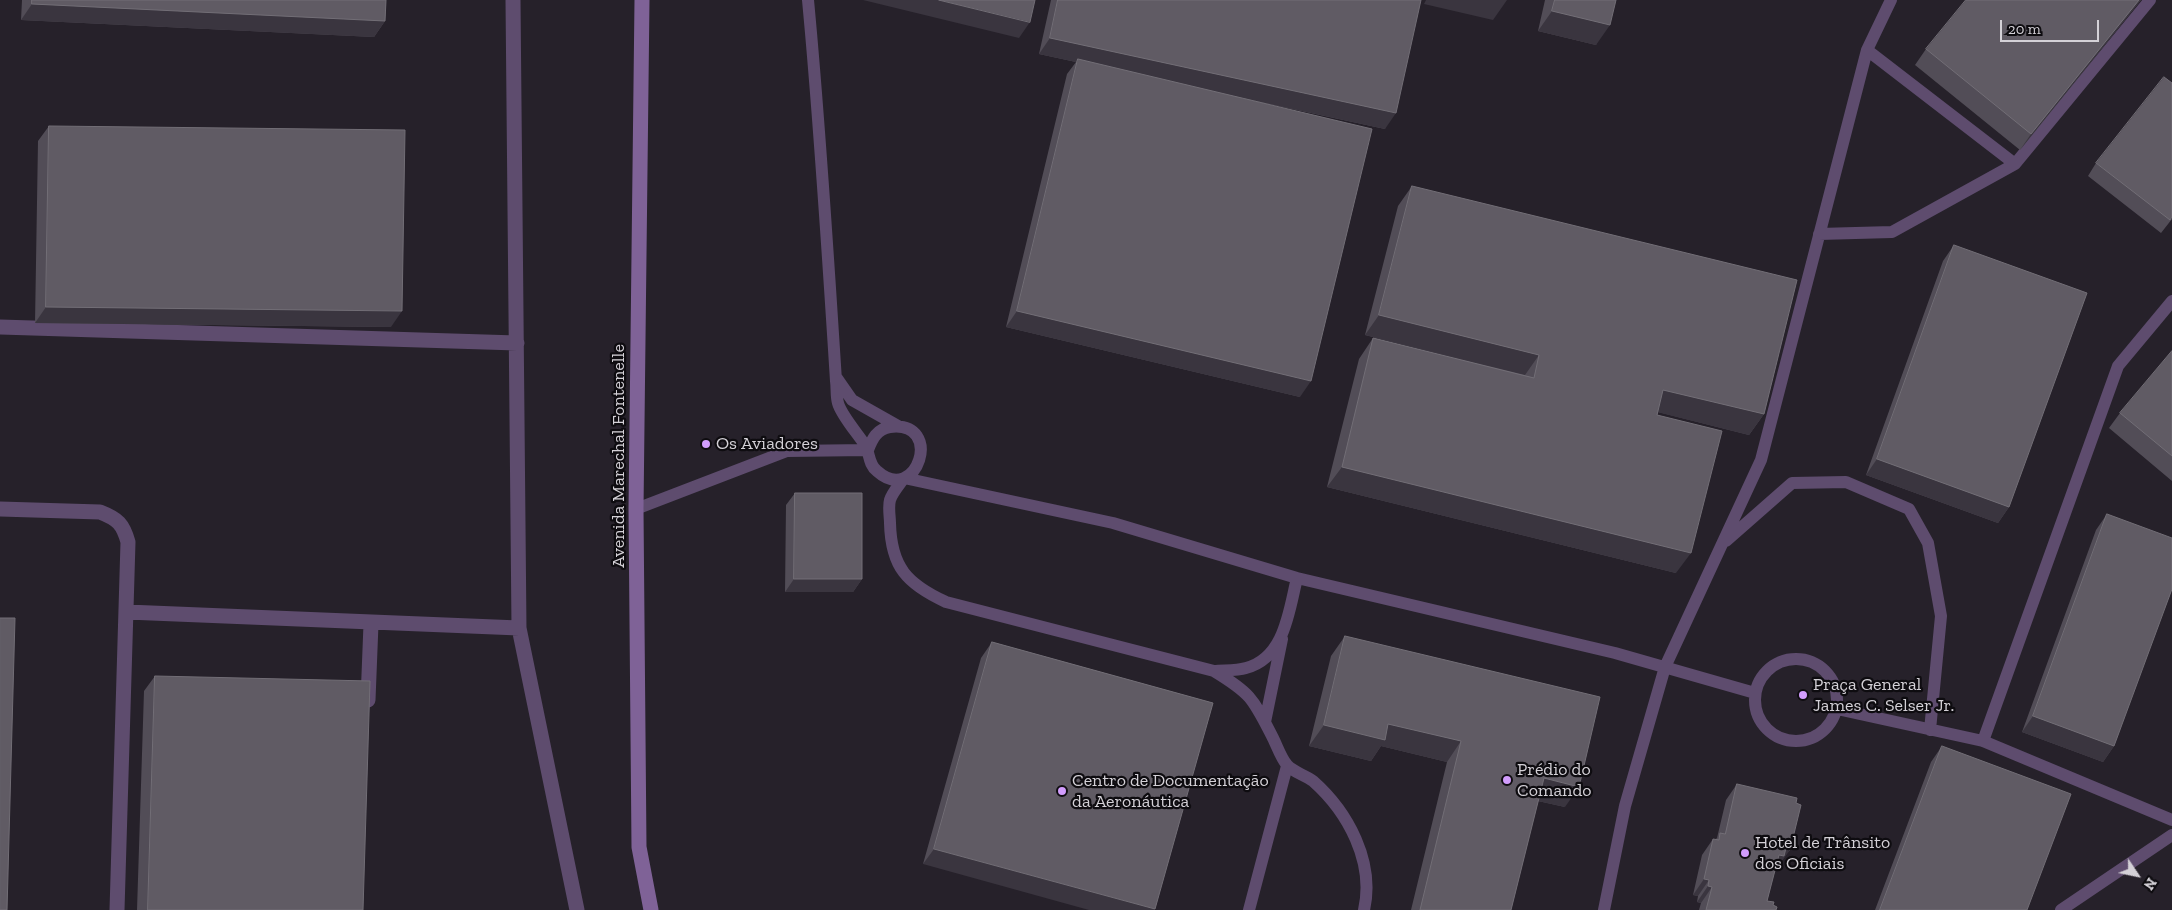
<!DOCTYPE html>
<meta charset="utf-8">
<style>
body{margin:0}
#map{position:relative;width:2172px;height:910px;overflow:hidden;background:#26212a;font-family:"Zilla Slab",serif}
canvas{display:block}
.north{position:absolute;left:2112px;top:850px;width:50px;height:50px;-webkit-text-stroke:4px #0e0c10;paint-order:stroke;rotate:124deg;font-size:14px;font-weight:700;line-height:20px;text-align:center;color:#d4d1d7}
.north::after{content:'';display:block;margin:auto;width:18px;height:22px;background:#d4d1d7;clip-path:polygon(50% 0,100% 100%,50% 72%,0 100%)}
.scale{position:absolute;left:2000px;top:20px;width:99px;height:22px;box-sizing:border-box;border:2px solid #d4d1d7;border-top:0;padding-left:6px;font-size:15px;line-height:18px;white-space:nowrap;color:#d4d1d7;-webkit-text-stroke:4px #0e0c10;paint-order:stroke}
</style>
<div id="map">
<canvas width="2172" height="910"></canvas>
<div class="north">N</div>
<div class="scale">20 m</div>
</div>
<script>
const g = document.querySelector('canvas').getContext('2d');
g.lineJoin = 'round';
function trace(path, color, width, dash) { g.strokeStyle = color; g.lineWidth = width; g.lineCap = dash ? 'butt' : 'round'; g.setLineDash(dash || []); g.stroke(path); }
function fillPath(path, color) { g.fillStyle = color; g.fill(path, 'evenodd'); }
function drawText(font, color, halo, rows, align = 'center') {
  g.font = font + ' "Zilla Slab",serif'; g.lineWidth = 4.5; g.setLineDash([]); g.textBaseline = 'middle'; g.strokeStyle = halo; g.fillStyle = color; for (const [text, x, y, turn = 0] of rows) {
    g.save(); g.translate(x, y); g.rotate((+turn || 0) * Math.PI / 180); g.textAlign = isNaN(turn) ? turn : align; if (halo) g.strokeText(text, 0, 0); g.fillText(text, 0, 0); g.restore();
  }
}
trace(new Path2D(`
 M808,0C820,127 828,254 836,381C837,388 836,396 838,403C841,415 858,434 865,445C870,453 868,464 877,471C917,507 945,420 890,427C877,429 872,439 868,450
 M1867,50L2015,164
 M1819,234L1892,232L2015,164L2150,0
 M836,377L852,400L898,426
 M636,509L787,451L868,450
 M1726,541L1792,483L1846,482L1909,509L1928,543L1941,616L1930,730
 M1755 700a41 41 0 1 1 82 0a41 41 0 1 1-82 0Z
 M1214,671C1224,670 1236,671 1246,668C1285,658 1289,610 1297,578
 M1837,709L1983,741L2172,820
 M1265,722L1282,639
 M1983,741L2118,366L2172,301
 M1249,910L1287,766
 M1364,910C1375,862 1348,812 1313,781C1305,775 1293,772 1287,765C1281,758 1277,746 1273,738C1253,699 1252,694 1214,671L946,602C907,584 891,567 890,523C890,517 888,507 890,500C892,493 900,484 904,478L1113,523L1297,578L1615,653L1755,693
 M1604,910L1625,806L1665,667L1761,460L1867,50L1891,0
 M2061,910L2172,835`), '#5e4c6e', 12);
trace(new Path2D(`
 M513,0L519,628L577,910
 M0,327L517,343
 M0,509L100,512C118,519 123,524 128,542L117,910
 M127,612L519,628
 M368,700L371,624`), '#5e4c6e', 15);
trace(new Path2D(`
 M642,0L636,509L639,847L651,910`), '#7f6297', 15);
fillPath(new Path2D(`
 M22,0H386L385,21L374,37L21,20Z
 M1051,0H1421L1385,129L1241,98L1300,397L1006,327L1067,74L1076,62L1039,54Z
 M1545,0H1616L1596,45L1538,31Z
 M2141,0L2020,150L1915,65L1926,49Z
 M49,126L391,327L35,323L38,141Z
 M2096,163L2172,219L2161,233L2088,176Z
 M1412,186L1764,414L1749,435L1658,412L1657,415L1676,573L1327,487L1359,359L1373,338L1525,375L1365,335L1398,206Z
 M1954,245L2009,507L1998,523L1866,475L1943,261Z
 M2172,351V481L2109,428L2120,413Z
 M795,493L862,579L853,592H785L786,505Z
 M2107,514L2114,746L2103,762L2022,732L2096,530Z
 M1345,636L1565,807L1538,801L1511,910H1411L1447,762L1381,746L1371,761L1309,746L1331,656Z
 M992,642L1213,703L923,864L981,658Z
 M155,676L363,910H137L144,691Z
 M1942,746L2027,910H1875L1931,762Z
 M1737,784L1779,865H1777L1775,868L1767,901L1773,905L1776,910H1699L1701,903L1697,902L1698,896L1693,895L1702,855L1713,839L1715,840L1717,838L1726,800Z`), '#524d57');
fillPath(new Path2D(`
 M863,0H939L1030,22L1019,38Z
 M1426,0H1507L1493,20L1424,4Z
 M2139,0H2141L2020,150L2031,134Z
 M32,4L385,21L374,37L21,20Z
 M1552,11L1610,25L1596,45L1538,31Z
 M1050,38L1396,113L1385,129L1077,62L1078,59L1076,62L1039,54Z
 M46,307L402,311L391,327L35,323Z
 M1017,311L1311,381L1300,397L1006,327Z
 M1379,315L1539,355L1525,375L1365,335Z
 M1663,390L1764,414L1749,435L1649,410Z
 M1877,459L2009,507L1998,523L1866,475Z
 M1342,467L1691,553L1676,573L1327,487Z
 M794,579H862L853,592H785Z
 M2033,716L2114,746L2103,762L2022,732Z
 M1388,724L1461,741L1447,762L1381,746L1371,761L1309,746L1324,725Z
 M1544,778L1579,787L1565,807L1529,799Z
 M1786,848L1790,850L1779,865H1777L1773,871L1779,855Z
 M934,849L1155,909L1154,910H1089L923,864Z
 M1704,879L1709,880L1698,896L1693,895Z
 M1708,886L1712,887L1701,903L1697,902Z`), '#3a353f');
const building = new Path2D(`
 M32,0H386L385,21L32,4Z
 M939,0H1035L1030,22Z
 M1058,0H1421L1396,113L1050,38Z
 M1555,0H1616L1610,25L1552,11Z
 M1966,0H2139L2031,134L1926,49Z
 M1078,59L1372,129L1311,381L1017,311Z
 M2164,77L2172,83V217L2170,220L2096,163Z
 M49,126L405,130L402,311L46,307Z
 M1412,186L1797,280L1764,414L1663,390L1657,415L1722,431L1691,553L1342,467L1373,338L1534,378L1539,355L1379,315Z
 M1954,245L2087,293L2009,507L1877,459Z
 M2172,351V456L2120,413Z
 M795,493H862V579H794Z
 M2107,514L2172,538V589L2114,746L2033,716Z
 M0,618H15L7,910H0Z
 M1345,636L1600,697L1579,787L1544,778L1511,910H1420L1461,741L1388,724L1385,740L1324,725Z
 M992,642L1213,703L1155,909L934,849Z
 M155,676L370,681L363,910H148Z
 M1942,746L2071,794L2027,910H1880Z
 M1737,784L1797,798L1796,803L1801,805L1790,850L1786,848L1784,856L1779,855L1767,901L1774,902L1773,905L1777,907L1776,910H1706L1712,887L1708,886L1709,880L1704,879L1713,839L1719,840L1720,833L1725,834Z`);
fillPath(building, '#605b64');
trace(building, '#726e76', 1);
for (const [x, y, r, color] of [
 [706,444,5,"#d29dfd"],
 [1803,695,5,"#d29dfd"],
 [1507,780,5,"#d29dfd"],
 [1062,791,5,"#d29dfd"],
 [1745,853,5,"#d29dfd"]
]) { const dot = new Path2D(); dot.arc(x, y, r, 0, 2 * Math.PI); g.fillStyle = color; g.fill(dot); trace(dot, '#0e0c10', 2); }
drawText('18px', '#d4d1d7', '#0e0c10', [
 ["Os Aviadores",716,444],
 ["Praça General",1813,685],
 ["James C. Selser Jr.",1813,706],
 ["Prédio do",1517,770],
 ["Comando",1517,791],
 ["Centro de Documentação",1072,781],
 ["da Aeronáutica",1072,802],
 ["Hotel de Trânsito",1755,843],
 ["dos Oficiais",1755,864]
], 'left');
drawText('18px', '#d4d1d7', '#0e0c10', [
 ["Avenida Marechal Fontenelle",619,456,-90]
]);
</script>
